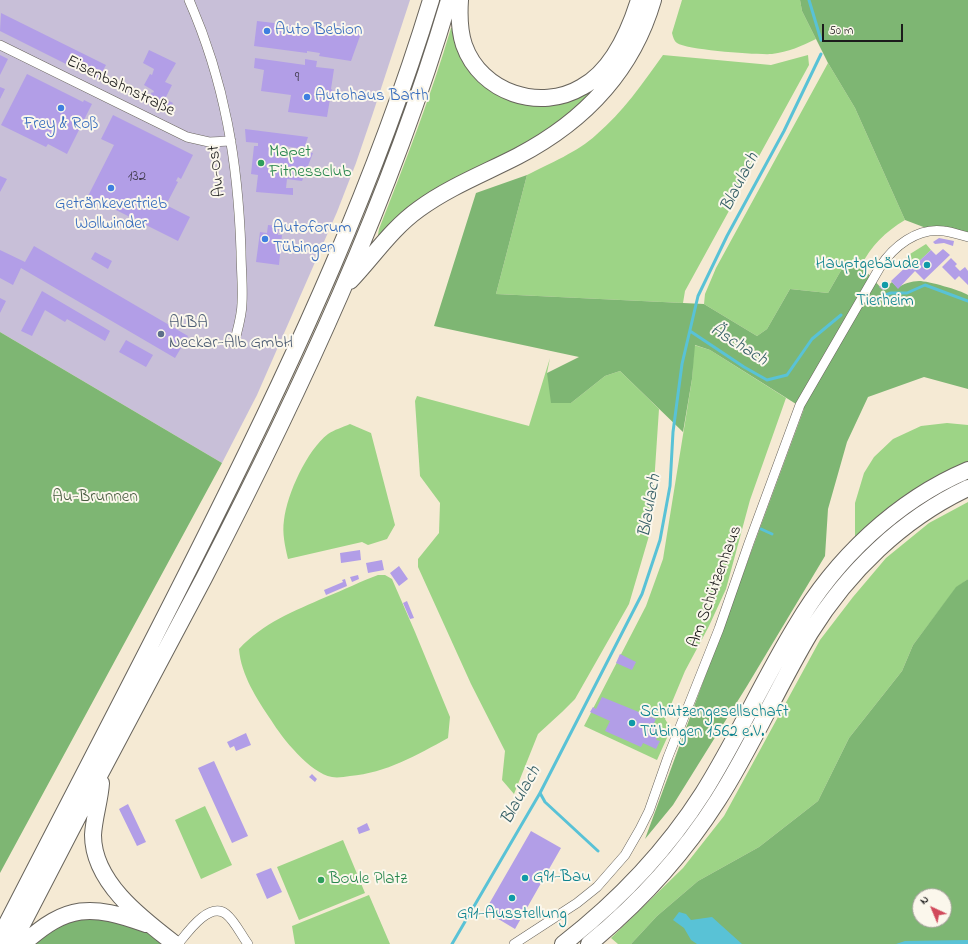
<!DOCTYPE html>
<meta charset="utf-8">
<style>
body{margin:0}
#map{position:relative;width:968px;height:944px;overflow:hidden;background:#f5ead4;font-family:"Indie Flower",sans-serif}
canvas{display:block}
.north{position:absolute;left:912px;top:888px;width:40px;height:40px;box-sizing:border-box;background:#fbf7ec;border:1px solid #a29f99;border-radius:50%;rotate:316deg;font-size:11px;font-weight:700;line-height:16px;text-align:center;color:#1c1c1c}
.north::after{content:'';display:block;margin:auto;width:14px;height:18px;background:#d1495b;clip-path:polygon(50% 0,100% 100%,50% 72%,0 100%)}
.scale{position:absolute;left:822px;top:24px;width:81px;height:18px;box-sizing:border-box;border:2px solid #1c1c1c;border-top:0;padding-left:5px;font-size:12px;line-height:14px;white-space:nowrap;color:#1c1c1c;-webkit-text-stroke:3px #fbf7ec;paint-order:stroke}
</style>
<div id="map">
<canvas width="968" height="944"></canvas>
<div class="north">N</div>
<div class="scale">50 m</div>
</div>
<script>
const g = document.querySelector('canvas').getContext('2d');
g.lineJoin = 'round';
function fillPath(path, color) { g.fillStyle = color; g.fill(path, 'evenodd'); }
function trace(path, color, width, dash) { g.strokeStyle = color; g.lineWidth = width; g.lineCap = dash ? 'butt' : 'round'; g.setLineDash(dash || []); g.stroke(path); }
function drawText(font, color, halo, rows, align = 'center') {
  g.font = font + ' "Indie Flower",sans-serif'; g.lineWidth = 4; g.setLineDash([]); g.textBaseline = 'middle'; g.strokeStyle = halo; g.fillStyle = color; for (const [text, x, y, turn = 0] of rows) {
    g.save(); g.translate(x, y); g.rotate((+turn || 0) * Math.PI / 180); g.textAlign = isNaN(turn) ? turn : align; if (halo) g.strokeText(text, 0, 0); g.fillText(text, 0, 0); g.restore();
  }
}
fillPath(new Path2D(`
 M0,0H410L373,113L356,163L337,212L257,395L222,463L0,332Z`), '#c8bfd8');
fillPath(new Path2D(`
 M682,0H800L802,11L816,39C802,46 788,52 772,54C758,55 687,50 677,43C674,41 673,37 672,33Z
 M451,28H454L497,93L592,88L596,91L558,125L380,235H378L379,229C405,163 431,96 451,28Z
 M663,55L771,65L808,55L809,65L685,291L683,303L496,294L527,175C549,164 579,151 596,135C623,112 643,83 663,55Z
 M828,63L855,108L905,220C885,232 871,246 861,266L847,260L828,293L790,289L767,329L757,336L704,304L705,294L716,268Z
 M926,244L931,250L912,268L909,264L905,268L900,263L910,254Z
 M694,345L710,350L786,398L750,500L726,589L709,626L685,671L665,719L671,729L657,760L584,726L646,606L663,559L692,379Z
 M550,358L547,373L571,403L605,376L620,371L659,409L651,529L629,604L575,699L562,712L538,734L514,794L502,780L505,751L471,684L418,567V559L439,533L440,503L420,476L415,401L417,396L529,426Z
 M947,423L968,425V463L957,467L907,494L855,538V503L864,473L874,457L893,439L921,426Z
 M350,424L371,433L395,525L387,539L368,545L362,542L288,559C285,546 282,533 284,520C287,494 307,450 328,434C334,430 343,427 350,424Z
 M968,502V579L956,588L913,645L902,671L849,738L818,801L759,847L698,881L657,916L631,944H618L611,938L683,868L724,816L820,640L853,597L886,558L929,523Z
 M378,575H385L392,579L415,632L450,717L448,738C417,755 386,773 350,776C344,777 337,778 332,777C310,773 282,738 271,720C257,699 241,675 239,649C263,623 294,611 326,597C344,590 361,581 378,575Z
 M205,806L232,865L201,879L175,820Z
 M343,840L365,893L299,920L277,867Z
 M369,895L390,944H295L292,926Z`), '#9dd486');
fillPath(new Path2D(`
 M800,0H968V237L934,231L905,220L855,108L828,63L802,11Z
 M527,175L496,294L704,304L757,336L767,329L790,289L828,293L847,260L861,266L883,290L892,282L898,288C902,284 912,281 919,281C928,281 960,290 968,295V389L924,377L868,397L847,442L828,509L825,556L747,686L673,805L645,839L804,409L710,350L695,345L692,379L683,432L620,371L605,376L571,403H551L547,373L579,357L434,326L476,193Z
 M0,332L222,463L0,873Z
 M968,579V944H631L657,916L698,881L759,847L818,801L849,738L902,671L913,645L956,587ZM920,896H944V920H920Z
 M99,911L175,944H35L58,918Z`), '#7eb673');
fillPath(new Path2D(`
 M679,912L686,914L691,920L712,917L742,944H697L691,940L684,928L673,920Z
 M968,940V944H896L905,941Z`), '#59c2d6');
trace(new Path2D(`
 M809,0L821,40
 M868,301L891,293H907L925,285L968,301
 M690,331L744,367L767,380L787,375L812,339L841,315
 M761,529L772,534
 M540,793L545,802L598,851
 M452,944L540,793L642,594L660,540L670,486L673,432L682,364L698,296L727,236L784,131L821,54`), '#59c2d6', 3);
fillPath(new Path2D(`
 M1,13L106,65L98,80L0,31Z
 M257,21L317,28L329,33L331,25L356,28L360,36L351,61L319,56L320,53L307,51V53L254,46Z
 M149,50L176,63L165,82L172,85L165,99L173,103L167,114L146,103L152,92L153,93L154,91L144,85L150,74L152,75L154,69L143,63Z
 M0,55L8,59L0,75Z
 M255,58L305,65V59L317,61L316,67L334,69L331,89L334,91V96L330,99L327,117L288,112L291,95L261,91L264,70L254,68Z
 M27,74L83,102L84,100L92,104L67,154L48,144L46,147L1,125Z
 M0,87L5,89L0,99Z
 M113,115L193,155L181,179L178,177L176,181L178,182L166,205L190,217L178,241L88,196L114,145L101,139Z
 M245,129L308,137L304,149L285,146L283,149L313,153L302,181L287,179L286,188H293V195L256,192L258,175L251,174L254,146H258V143L246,142Z
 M0,176L7,179L0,192Z
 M268,225L279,226L278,235H282L279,265L256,262L260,232L267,233Z
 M939,238L954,241L953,246L944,243L935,244L933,242Z
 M34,246L188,336L175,358L21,268L13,285L0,278V250L25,262Z
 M943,249L950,255L924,280L915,271L898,289L891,281L909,264L912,268L931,250L936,255Z
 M95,252L112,261L108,269L91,259Z
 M951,258L957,264L955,266L960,271L965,267L968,271V285L959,276L955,280L942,267Z
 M886,280L890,284L883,290L879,287Z
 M42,291L110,331L105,341L67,319L65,322L45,310L32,336L21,331Z
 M0,298L6,301L0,313Z
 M126,340L153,355L146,367L119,352Z
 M360,550L361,560L341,563L340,553Z
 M382,560L384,570L368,573L366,563Z
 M399,566L408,579L399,586L390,573Z
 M358,575L359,579L352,582L350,577Z
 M345,579L347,586L326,595L324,590L343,582L342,580Z
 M407,601L414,618L410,619L403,603Z
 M620,654L636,662L632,670L616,663Z
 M602,697L656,719L653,725L661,729L656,740L660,741L656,749L643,743L641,747L605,731L610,721L590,712L593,707L596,709Z
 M246,733L251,745L236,751L234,746L230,748L227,742Z
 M214,761L248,836L232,843L198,768Z
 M312,774L317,779L315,782L309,777Z
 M128,804L146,842L137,846L119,809Z
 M367,823L370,830L359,834L357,828Z
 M531,831L561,848L515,929L485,911Z
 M271,868L282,892L267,899L256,874Z`), '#b29ee7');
const street = new Path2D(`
 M189,0C225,82 238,162 241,251C241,268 243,286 242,303C242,316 237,331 234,344
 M0,45L187,137L209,142L231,141
 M178,944C187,933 209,901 226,914C235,921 241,935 248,944
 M514,944L577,903L597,887L625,855L640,829L649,811L668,757L719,629L749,543L800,405L880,267C893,247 917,227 944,231C952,232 960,235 968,237`);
const highway = new Path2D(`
 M460,0C459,15 459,30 464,45C481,93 540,112 582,87C613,70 629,32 639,0
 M350,281C373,257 391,229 419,209C449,187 485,173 518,156C583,122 632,72 653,0
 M101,783C100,800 94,817 93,835C93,882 141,918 175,944
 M0,937C71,798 144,660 213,521C297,353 376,181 431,0
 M12,944C42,887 71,829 101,772C135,707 170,643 204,578C300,392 390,200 449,0
 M23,944C67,904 91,904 146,924
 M563,944C617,902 666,851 703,793C737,739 763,680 796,626C835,559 897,500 968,470
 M589,944C639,903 683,855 718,800C752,747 777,688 810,633C848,572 902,519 968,488`);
trace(street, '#68645c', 10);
trace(highway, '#68645c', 18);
trace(street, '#fff', 9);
trace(highway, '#fff', 16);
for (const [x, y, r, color] of [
 [267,31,4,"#3f7fe0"],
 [307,97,4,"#3f7fe0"],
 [61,108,4,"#3f7fe0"],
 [261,163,4,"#2e9e5b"],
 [111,188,4,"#3f7fe0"],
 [265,239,4,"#3f7fe0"],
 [927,265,4,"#0f9aa8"],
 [885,285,4,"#0f9aa8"],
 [161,334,4,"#5c6f8a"],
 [632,723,4,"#0f9aa8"],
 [525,878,4,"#0f9aa8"],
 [321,880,4,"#2e9e5b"],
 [512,898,4,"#0f9aa8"]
]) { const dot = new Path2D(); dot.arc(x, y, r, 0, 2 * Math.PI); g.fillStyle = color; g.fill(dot); trace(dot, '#fbf7ec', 1.5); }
drawText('15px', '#423c4f', null, [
 ["9",297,79],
 ["132",137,178]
]);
drawText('17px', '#366cbe', '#fbf7ec', [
 ["Auto Bebion",275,31],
 ["Autohaus Barth",315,97],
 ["Frey & Roß",61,125,"center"],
 ["Getränkevertrieb",111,205,"center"],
 ["Wollwinder",111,225,"center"],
 ["Autoforum",273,229],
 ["Tübingen",273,249]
], 'left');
drawText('17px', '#1c1c1c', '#fbf7ec', [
 ["Eisenbahnstraße",120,87,26],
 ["Au-Ost",218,171,-97],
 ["Am Schützenhaus",716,587,-70]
]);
drawText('17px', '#27864d', '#fbf7ec', [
 ["Mapet",269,153],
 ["Fitnessclub",269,173],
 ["Boule Platz",329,880]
], 'left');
drawText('17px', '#0d838f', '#fbf7ec', [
 ["Hauptgebäude",919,265,"right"],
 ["Tierheim",885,302],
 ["Schützengesellschaft",640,713,"left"],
 ["Tübingen 1562 e.V.",640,733,"left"],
 ["G91-Bau",533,878,"left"],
 ["G91-Ausstellung",512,915]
]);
drawText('17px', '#4e5e75', '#fbf7ec', [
 ["ALBA",169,324],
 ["Neckar-Alb GmbH",169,344]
], 'left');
drawText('17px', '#495c41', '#fbf7ec', [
 ["Au-Brunnen",95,498]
]);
drawText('italic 18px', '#345e66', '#fbf7ec', [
 ["Blaulach",741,183,-63],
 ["Äschach",738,346,32],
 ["Blaulach",651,506,-80],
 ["Blaulach",522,796,-61]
]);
</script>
